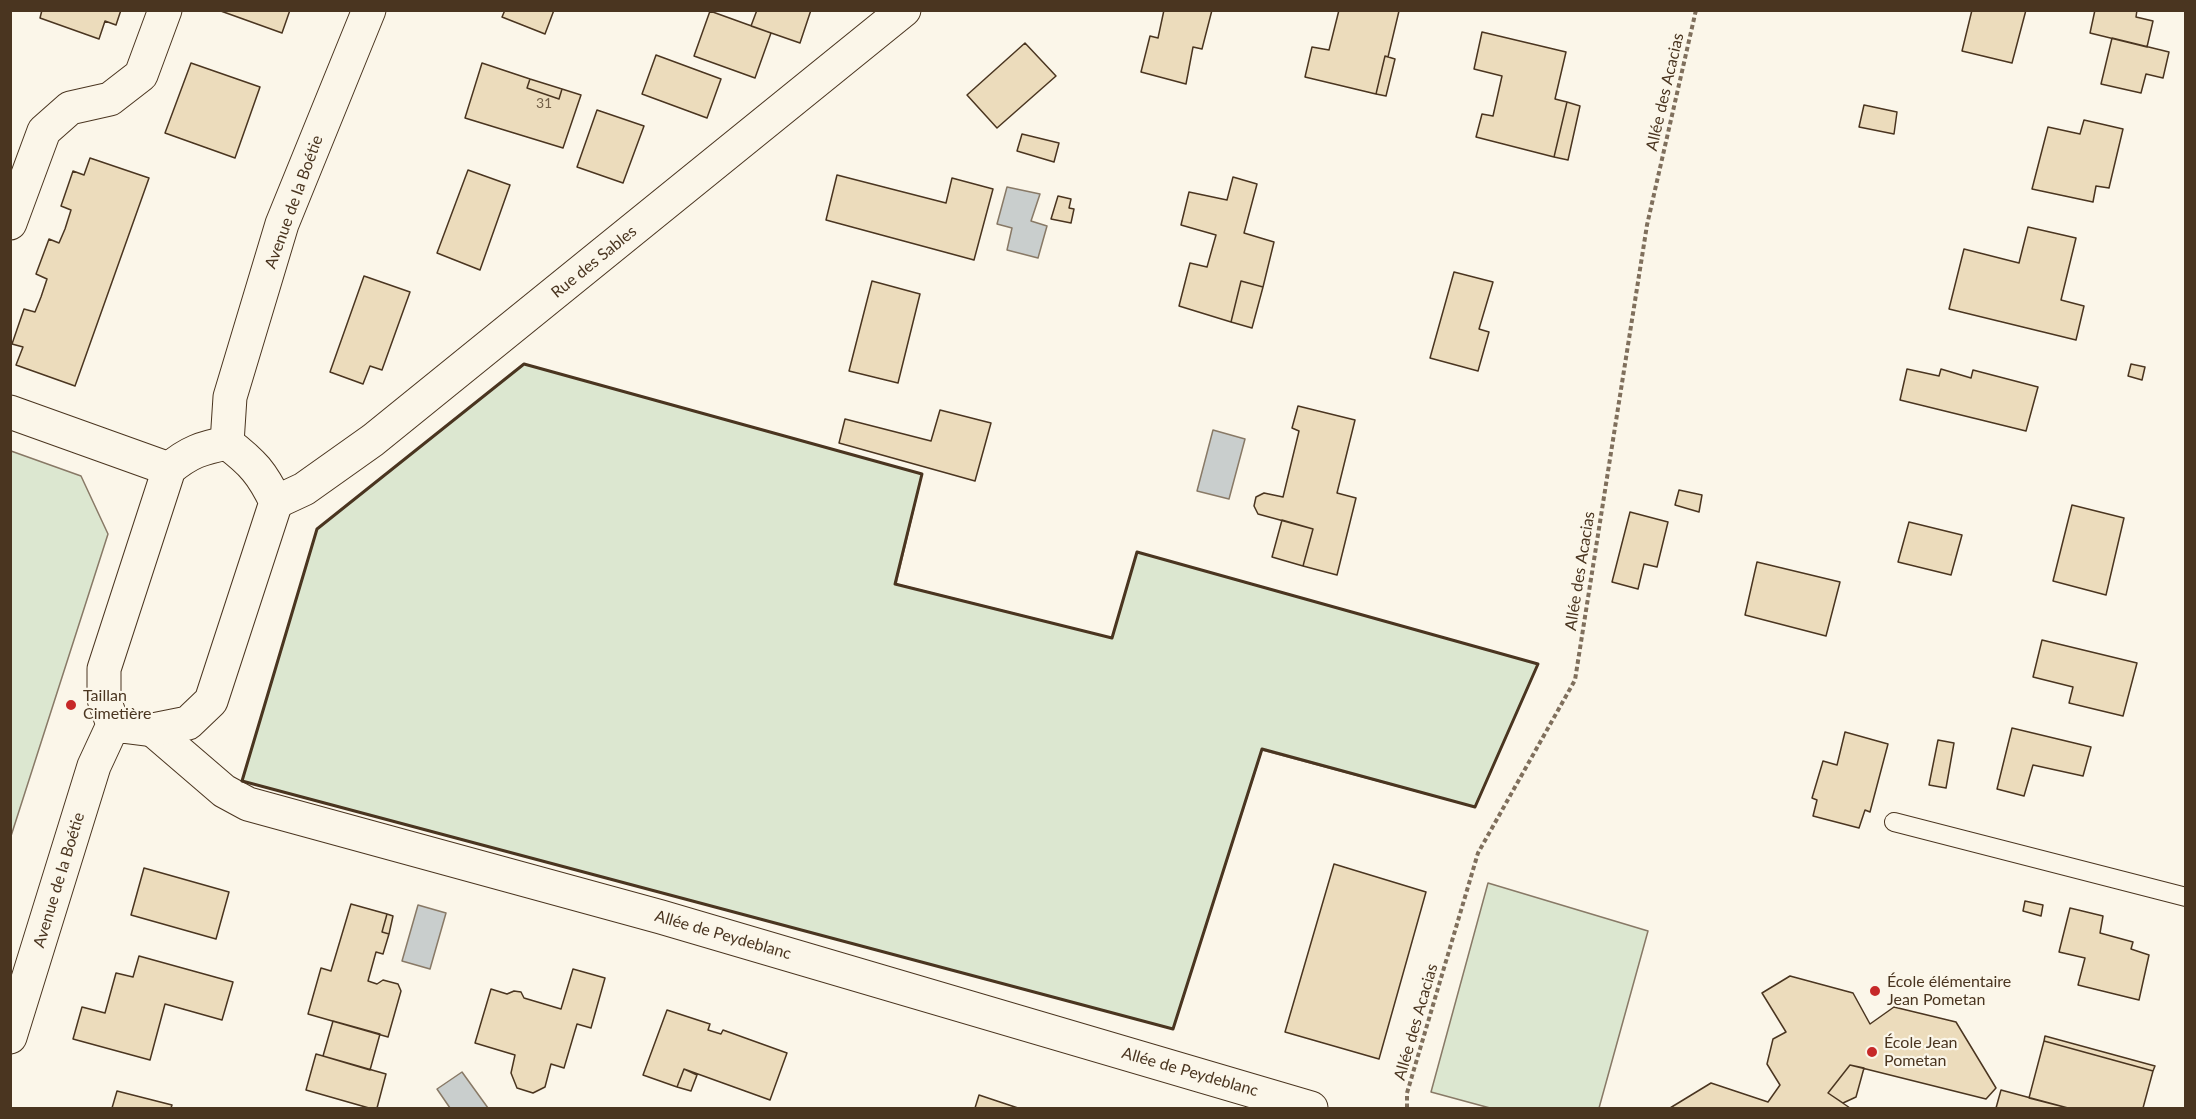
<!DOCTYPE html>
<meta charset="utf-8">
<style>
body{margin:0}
#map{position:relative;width:2196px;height:1119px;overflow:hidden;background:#fbf6e9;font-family:Lato,sans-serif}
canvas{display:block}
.frame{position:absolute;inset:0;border:12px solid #4a3520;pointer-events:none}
</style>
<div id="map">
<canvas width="2196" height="1119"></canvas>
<div class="frame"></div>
</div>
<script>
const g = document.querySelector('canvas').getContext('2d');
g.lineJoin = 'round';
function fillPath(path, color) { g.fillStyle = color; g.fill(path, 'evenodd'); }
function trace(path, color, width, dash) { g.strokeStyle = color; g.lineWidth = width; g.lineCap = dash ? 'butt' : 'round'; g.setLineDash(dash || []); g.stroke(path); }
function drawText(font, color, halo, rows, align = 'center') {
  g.font = font + ' Lato,sans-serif'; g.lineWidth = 4.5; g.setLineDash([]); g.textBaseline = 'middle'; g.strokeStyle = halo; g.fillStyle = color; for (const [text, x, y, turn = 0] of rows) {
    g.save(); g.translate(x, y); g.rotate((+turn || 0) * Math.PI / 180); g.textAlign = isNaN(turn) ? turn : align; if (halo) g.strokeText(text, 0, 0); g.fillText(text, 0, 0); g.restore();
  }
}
const green = new Path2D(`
 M524,364L922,474L896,584L1112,638L1137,552L1538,664L1475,807L1262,750L1173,1029L242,781L317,529Z
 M11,451L81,476L108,534L11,836Z
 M1488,883L1648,931L1599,1108H1490L1431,1092Z`);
fillPath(green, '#dce7d0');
trace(green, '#887966', 1.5);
const water = new Path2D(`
 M1007,187L1040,194L1031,221L1047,226L1038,258L1007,250L1012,228L997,224Z
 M1213,430L1245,439L1229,499L1197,491Z
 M418,905L446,913L430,969L402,961Z
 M462,1072L488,1108H450L437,1089Z`);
fillPath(water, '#c9cecd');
trace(water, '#887966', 1.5);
const building = new Path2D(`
 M42,10H121L116,25L105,21L99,39L40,18Z
 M218,10H290L282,33Z
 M505,10H554L545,34L502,17Z
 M757,10H811L800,43L751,26Z
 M1164,10H1212L1202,49L1193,47L1186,84L1141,72L1150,36L1158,38Z
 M1339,10L1399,11L1388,57L1385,56L1376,94L1305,77L1312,47L1329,50Z
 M1972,10H2026L2012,63L1962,51Z
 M2095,10H2137L2136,17L2153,21L2147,47L2090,33Z
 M710,11L771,33L755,78L694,56Z
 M1482,32L1566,52L1555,99L1567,102L1554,157L1476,137L1482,114L1493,116L1502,76L1474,69Z
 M2112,38L2169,52L2163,78L2146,74L2141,93L2101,84Z
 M1025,43L1056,76L997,128L967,95Z
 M656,55L721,79L707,118L642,94Z
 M1385,56L1395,59L1386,96L1376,94Z
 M191,63L260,87L235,158L165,133Z
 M482,63L530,79L527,88L559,99L562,89L581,95L563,148L465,118Z
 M530,79L562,89L559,99L527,88Z
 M1567,102L1580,106L1568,160L1554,157Z
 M1864,105L1897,112L1894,134L1859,127Z
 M597,110L644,126L623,183L577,167Z
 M2084,120L2123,129L2109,188L2096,186L2093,202L2032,189L2048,127L2080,134Z
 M1022,134L1059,143L1054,162L1017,151Z
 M90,158L149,178L75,386L16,365L23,347L12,344L24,309L35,312L41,297L47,279L36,274L49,239L59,243L65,229L71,210L61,206L73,171L84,175Z
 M468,170L510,185L480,270L437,253Z
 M837,175L946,203L952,178L993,189L974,260L826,220Z
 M1233,177L1257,184L1244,233L1274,242L1263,287L1241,281L1231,322L1179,306L1190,263L1207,267L1216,235L1181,225L1189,192L1227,200Z
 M1058,196L1071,199L1069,208L1074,209L1071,223L1051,219Z
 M2028,227L2076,238L2061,300L2084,306L2076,340L1949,309L1964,249L2019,263Z
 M1454,272L1493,282L1479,329L1489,332L1478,371L1430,358Z
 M364,276L410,292L382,370L370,366L363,384L330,372Z
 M872,281L920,294L898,383L849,371Z
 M1241,281L1263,287L1252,328L1231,322Z
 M2131,364L2145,367L2142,380L2128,376Z
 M1907,369L1939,376L1941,369L1971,378L1973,370L2038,387L2026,431L1900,400Z
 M1298,406L1355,420L1337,493L1356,498L1337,575L1303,566L1313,529L1258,514L1254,506L1256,497L1264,493L1283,497L1299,431L1292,428Z
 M940,410L991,423L975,481L839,443L845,419L931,441Z
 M1679,490L1702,495L1699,512L1675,505Z
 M2072,505L2124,518L2106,595L2053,581Z
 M1630,512L1668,522L1657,567L1644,564L1638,589L1612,582Z
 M1282,520L1313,529L1303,566L1272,557Z
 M1909,522L1962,535L1951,575L1898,562Z
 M1757,562L1840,582L1826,636L1745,615Z
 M2042,640L2137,663L2123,716L2069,703L2073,687L2033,677Z
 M2012,728L2091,747L2083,776L2033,765L2024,796L1997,789Z
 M1845,732L1888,744L1870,812L1865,810L1859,828L1813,816L1817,800L1812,798L1823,761L1837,765Z
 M1938,740L1954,743L1946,788L1929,785Z
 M1334,864L1426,892L1379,1059L1285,1032Z
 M144,868L229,892L216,939L131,915Z
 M2025,901L2043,905L2041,916L2023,911Z
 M351,904L387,914L382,932L389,934L383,954L376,952L368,981L377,984L383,980L398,984L401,991L388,1037L308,1014L321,968L331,971Z
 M2070,908L2103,916L2100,933L2133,942L2131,949L2149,955L2139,1000L2078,985L2085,958L2059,952Z
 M387,914L393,916L389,934L382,932Z
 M139,956L233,982L222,1020L165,1004L150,1060L73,1039L82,1007L105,1013L116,973L133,977Z
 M573,969L605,978L591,1028L577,1024L564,1068L551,1064L545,1087L533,1093L517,1088L511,1073L515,1055L475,1043L491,989L507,994L514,991L521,992L524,998L561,1009Z
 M1790,976L1853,993L1870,1024L1894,1007L1956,1022L1996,1088L1986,1099L1850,1065L1828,1093L1850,1108H1670L1711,1083L1768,1102L1780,1085L1767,1064L1773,1039L1786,1032L1762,993Z
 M667,1010L710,1024L708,1030L721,1034L723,1030L787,1053L770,1100L684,1069L677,1087L643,1075Z
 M333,1021L380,1034L370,1070L323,1056Z
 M2045,1036L2155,1066L2153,1071L2044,1041Z
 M2044,1041L2153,1071L2143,1108H2068L2029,1098Z
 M316,1054L386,1074L377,1108H369L306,1090Z
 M1850,1065L1864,1068L1856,1097L1843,1103L1828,1093Z
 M684,1069L697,1075L691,1091L677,1087Z
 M2001,1090L2068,1108H1996Z
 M117,1091L172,1105L171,1108H112Z
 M979,1095L1018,1108H975Z`);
fillPath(building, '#ecdcbc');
trace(building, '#4a3520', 1.5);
const lane = new Path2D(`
 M1894,822L2186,897`);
const street = new Path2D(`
 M10,223L44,131L70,108L110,99L141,75L165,10
 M10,412L169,469
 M276,502L304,489L373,440L904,10
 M153,730L224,791L248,804L661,917L1311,1108`);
const secondary = new Path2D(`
 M227,443C253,463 262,473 276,502L211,701L188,723L153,730L113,725L104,699V669L169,469C189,452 202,448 227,443Z
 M227,443L230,397L282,224L369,10
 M10,1037L94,766L113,725`);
trace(lane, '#4a3520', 20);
trace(street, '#4a3520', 35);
trace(secondary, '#4a3520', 35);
trace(new Path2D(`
 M1407,1108V1093L1478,853L1575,680L1647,225L1696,10`), '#7f6f5c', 4, [4.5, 3]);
trace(lane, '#fbf6e9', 18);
trace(street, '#fbf6e9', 33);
trace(secondary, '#fbf6e9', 33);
trace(new Path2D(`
 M524,364L922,474L895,584L1112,638L1137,552L1538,664L1475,807L1262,749L1173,1029L242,781L317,529Z`), '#4a3520', 3);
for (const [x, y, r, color] of [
 [71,705,6,"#c62828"],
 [1875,991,6,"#c62828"],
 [1872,1052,6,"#c62828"]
]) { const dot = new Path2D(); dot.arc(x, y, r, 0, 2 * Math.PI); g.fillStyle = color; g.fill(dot); trace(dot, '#fbf6e9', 2); }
drawText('14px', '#725f47', null, [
 ["31",544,103]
]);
drawText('16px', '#4a3520', '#fbf6e9', [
 ["Allée des Acacias",1665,92,-77],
 ["Avenue de la Boétie",294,202,-70],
 ["Rue des Sables",594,262,-39],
 ["Allée des Acacias",1580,571,-81],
 ["Avenue de la Boétie",59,880,-73],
 ["Allée de Peydeblanc",723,935,16],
 ["Allée des Acacias",1416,1022,-74],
 ["Allée de Peydeblanc",1190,1072,16]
]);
drawText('16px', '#4a3520', '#fbf6e9', [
 ["Taillan",83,696],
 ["Cimetière",83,714],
 ["École élémentaire",1887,982],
 ["Jean Pometan",1887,1000],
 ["École Jean",1884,1043],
 ["Pometan",1884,1061]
], 'left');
</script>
